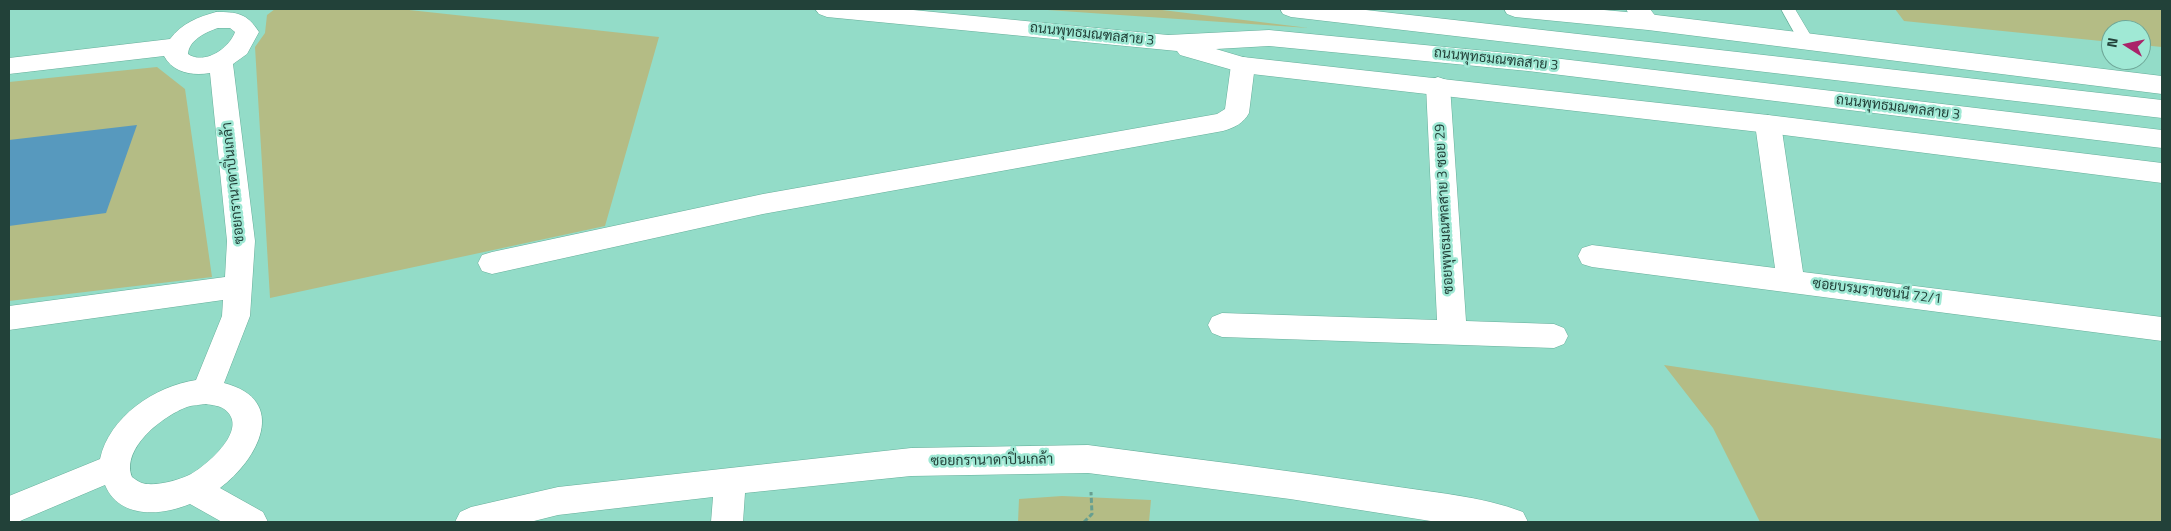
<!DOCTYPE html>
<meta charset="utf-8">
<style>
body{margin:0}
#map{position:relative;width:2171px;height:531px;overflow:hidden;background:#93dcc8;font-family:"Titillium Web",sans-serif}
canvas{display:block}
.frame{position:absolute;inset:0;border:10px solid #224139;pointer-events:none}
.north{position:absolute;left:2101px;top:20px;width:50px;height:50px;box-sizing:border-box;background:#a0e9d5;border:1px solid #6ea697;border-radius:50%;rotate:280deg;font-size:14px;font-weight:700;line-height:20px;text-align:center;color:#224139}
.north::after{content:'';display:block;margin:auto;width:18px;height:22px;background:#aa2369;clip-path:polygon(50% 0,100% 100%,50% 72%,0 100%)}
</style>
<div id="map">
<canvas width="2171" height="531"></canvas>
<div class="frame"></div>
<div class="north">N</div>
</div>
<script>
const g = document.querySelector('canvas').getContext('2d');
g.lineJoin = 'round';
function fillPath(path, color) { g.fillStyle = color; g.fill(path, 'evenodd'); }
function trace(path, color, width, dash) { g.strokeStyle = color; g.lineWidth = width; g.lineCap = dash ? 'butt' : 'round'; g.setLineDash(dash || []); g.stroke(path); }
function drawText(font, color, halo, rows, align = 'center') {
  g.font = font + ' "Titillium Web",Sarabun,sans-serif'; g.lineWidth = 5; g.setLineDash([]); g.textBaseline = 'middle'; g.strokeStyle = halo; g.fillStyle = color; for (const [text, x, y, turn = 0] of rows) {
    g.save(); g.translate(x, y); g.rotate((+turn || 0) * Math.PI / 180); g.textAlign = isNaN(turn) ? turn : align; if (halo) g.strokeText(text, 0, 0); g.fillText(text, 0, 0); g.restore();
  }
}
fillPath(new Path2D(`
 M275,9H400L659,37L605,226L270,298L255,47L265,33L267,15Z
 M1033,9H1154L1309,28Z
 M1895,9H2162V47L2141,45V30H2111V42L1904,21Z
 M157,67L185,89L212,277L9,301V82Z
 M1664,365L2162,439V522H1760L1713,428Z
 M1062,496L1151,500L1149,522H1018L1019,499Z`), '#b4bc85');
fillPath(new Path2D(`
 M137,125L106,213L9,226V140Z`), '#5799be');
const service = new Path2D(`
 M1781,9H1795L1814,41L1811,45H1801Z`);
const minor = new Path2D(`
 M1626,9H1650L1660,22L1656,28C1641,32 1633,22 1626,9Z
 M216,12C237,12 247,13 259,32L247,54L233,64L255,241L250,316L224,383C290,400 258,460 220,488L263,512L268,522H222L190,504C161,516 119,519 105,485L20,521L9,522V496L100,459C109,417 155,386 196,380L222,316L223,300L9,330V306L225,277L227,241L210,73C193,76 173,73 164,56L9,74V58L170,39C182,23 198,17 216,12ZM218,28H230L235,32C229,49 204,65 188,54C189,40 206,32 218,28ZM206,404C212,405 220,406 224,409C251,428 207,465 191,474C180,480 154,487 142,483C139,482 135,479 132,477C121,448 163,416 187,407C193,405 200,405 206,404Z
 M1243,57L1252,59L1255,65L1249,113C1244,123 1234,128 1223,131L763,214L492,274L482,271L478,263L482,255L492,252L763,194L1217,114L1225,109L1231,65L1234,59Z
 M1438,77L1447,80L1450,86L1466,321L1554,324L1564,328L1568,336L1564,344L1554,348L1222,337L1212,333L1208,325L1212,317L1222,313L1437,320L1426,86L1429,80Z
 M1768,115L1777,118L1781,124L1803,272L2162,317V341L1592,267L1582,264L1578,256L1582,248L1592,245L1775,268L1755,124L1759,118Z
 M1088,445C1187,458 1286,470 1385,485C1430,492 1482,496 1523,512L1528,522H1437L1290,499L1088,473L911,476L745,493L743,522H711L713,497L558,515L530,522H455L460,512L471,507L558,487L911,448Z`);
const secondary = new Path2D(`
 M815,9H903L1168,35L1269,30L1528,55L2162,130V148L1528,71L1269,46L1216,49L1243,57L1768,115L2162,163V183L1768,133L1243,73L1180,55L1177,51L827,17L819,14Z
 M1280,9H1357L2162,100V118L1291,17L1283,14Z
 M1504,9H1593L1648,14L2162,76V94L1648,30L1515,17L1507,14Z`);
trace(service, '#66ae9a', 1);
trace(minor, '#66ae9a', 1);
trace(secondary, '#66ae9a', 1);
trace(new Path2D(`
 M1084,522L1092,514L1091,492`), '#679f90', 3, [5, 2.5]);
fillPath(service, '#fff');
fillPath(minor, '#fff');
fillPath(secondary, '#fff');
drawText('14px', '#224139', '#a0e9d5', [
 ["ถนนพุทธมณฑลสาย 3",1092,35,6],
 ["ถนนพุทธมณฑลสาย 3",1496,60,6],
 ["ถนนพุทธมณฑลสาย 3",1898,108,7],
 ["ซอยกรานาดาปิ่นเกล้า",234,183,-96],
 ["ซอยพุทธมณฑลสาย 3 ซอย 29",1445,209,-93],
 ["ซอยบรมราชชนนี 72/1",1877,292,7],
 ["ซอยกรานาดาปิ่นเกล้า",992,461,-1]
]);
</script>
